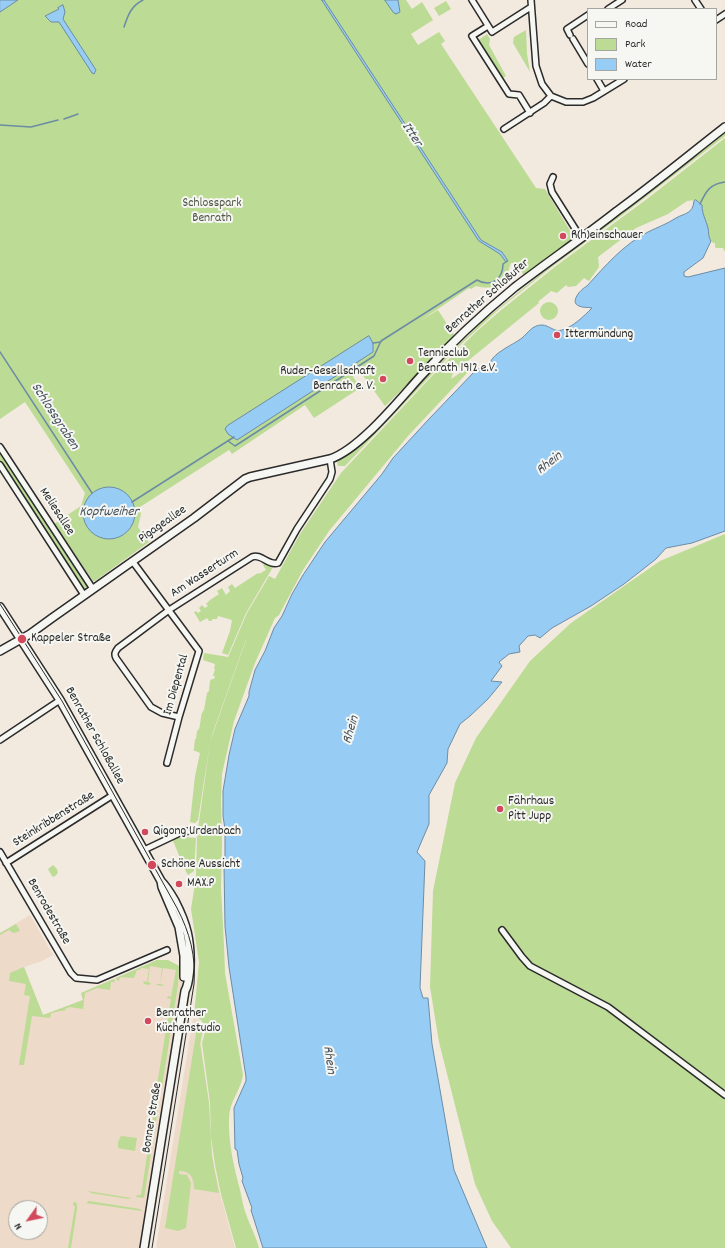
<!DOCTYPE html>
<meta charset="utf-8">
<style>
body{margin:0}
#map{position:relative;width:725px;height:1248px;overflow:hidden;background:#f2e9df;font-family:Dekko,sans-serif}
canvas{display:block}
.legend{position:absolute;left:587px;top:8px;width:130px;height:72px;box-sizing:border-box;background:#f6f6f2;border:1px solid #a5a5a2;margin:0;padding:5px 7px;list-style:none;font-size:12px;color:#2b2b2b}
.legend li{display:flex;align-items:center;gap:8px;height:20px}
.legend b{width:20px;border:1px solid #a5a5a2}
.north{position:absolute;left:8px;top:1200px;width:40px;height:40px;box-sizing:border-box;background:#f6f6f2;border:1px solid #a5a5a2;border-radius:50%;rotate:237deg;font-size:11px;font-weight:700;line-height:16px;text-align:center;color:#2b2b2b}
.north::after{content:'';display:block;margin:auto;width:14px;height:18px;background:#d1495b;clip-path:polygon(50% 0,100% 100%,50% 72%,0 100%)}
</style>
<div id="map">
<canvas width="725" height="1248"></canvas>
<ul class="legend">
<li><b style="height:5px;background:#f6f6f2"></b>Road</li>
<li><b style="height:11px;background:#bcdb94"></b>Park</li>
<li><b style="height:11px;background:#97ccf5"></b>Water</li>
</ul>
<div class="north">N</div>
</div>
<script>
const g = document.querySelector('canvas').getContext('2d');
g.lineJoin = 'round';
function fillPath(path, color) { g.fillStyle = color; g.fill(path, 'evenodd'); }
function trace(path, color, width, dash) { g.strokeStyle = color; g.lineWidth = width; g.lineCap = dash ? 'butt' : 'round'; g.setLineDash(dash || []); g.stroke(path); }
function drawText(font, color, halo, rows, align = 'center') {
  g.font = font + ' Dekko,sans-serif'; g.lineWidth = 4; g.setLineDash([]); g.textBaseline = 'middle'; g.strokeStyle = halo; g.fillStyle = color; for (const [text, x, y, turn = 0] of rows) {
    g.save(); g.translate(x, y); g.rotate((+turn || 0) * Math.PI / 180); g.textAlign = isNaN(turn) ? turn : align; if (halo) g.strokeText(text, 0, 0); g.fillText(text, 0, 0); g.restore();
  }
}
fillPath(new Path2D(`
 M30,915L53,955L42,961L24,967L43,1015L83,1000L81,993L157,960H168L181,967L182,988L140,1248H0V933ZM16,1208H40V1232H16Z
 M193,1018L199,1020L204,1029L201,1044L209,1103L210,1136L214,1166L220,1193L235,1248H156Z`), '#eedac8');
fillPath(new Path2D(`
 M0,0H385L394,13L400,12L398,0H406L412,9L422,2L433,20L411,34L418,45L439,32L445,41L441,44L536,188L545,189L575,239L524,275L514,263H511C509,267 509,271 507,275C501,289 488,289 476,286L471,289L469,288L420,321L438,310L456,338L385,406L359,370L352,375L360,388L314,418L305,405L232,454L229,450L140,507L141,514L138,527L149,542L95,581H93L54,524L81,506L85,493L25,402L0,419Z
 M446,1L451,9L439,16L434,8Z
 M526,30L527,54L530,72L513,43L514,37Z
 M487,34L490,39L489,45L506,76L501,79L477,41Z
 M725,133V136L621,216L553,266L498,310L455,350L345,466H338L337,462L380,427L429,374L485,319L552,265L644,196Z
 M725,138V252L723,248H716L715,247V243H713L707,235L702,212L696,200L687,201L668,214L636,228L598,257L599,267L589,281L584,278L576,286L568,287L566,285L557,293L551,291C548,294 541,299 538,302L539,303L453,373L451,379L463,371L468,372L408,436L329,531L303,570L279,615L275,618L255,663L234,721L222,774L221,799L222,844L221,888L224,945L225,973L243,1075C241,1090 229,1102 229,1118C228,1142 234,1167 240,1190C242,1198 243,1207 246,1214C250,1226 256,1236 259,1248H236L221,1194L215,1165L211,1137L210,1103L202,1043L206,1028L201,1020L194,1016L199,962L191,909L196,877L197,836L210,743L198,820L195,823L190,822L195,776L200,753L193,750L194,749L195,739H196L197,731L199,729C201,723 200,714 204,710L207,693L209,691L210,681L212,679H214L215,676H213L215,669H214L215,664L203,660L204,653L228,657L226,662L247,613L269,576L275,579L300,534L341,473L431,377L477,331L500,311L556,266L647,199ZM246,639V640L210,742L213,732Z
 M540 311a9 9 0 1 1 18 0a9 9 0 1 1-18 0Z
 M0,450L89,587V589L85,591H83L0,463Z
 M725,534V1248H511L492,1221L475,1184L439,1042L430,987L433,891L455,783L476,738L530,661L571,623L660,561Z
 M267,563L273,567L246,613L228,655L222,653L230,631L232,620L218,616L217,619H213L211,621H209L207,618L200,622L194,612L196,611L198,613L201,611L199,608L202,605L205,608L208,606L206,604L210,600L219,594L217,591L222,588L226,595L230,591L228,587L232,584L235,588L258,573L259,574L266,570L263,565Z
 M185,837L196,838L194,871L188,875C181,863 178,851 172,839Z
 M53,865L57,869L58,873L54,877L52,876L48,869Z
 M16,924L20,931L13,933L9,930L0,935V933Z
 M157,960H168L179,966L178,985L162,1087L154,1086V1084L157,1085L171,999L167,998L168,996L171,997L176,970L163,968L160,984L164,985L163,986L157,985L156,984H160L162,968L150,966L148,982L151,983L149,985L144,984L143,981L147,982L149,969L141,968L140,970H137L134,978L120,977L119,981L117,980L116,978Z
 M24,967L43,1015L83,1000L81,993L114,979L115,982H111L110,990L97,988L85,993L83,1009L70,1007L65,1009V1011C60,1010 56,1013 51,1013L50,1018L32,1016L24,1065H19L30,996L24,995L26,984L9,981L10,973Z
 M198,1021L203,1029L200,1043L209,1103L212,1156L219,1193L194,1189C194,1178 191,1171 179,1171V1174L187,1175L191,1183L186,1228L178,1231L165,1228Z
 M151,1101L159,1103L144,1198L136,1197L137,1195H141L155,1104L151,1103Z
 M121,1136L137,1138L135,1151L118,1148V1142Z
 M88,1191L131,1198L128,1199L91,1193Z
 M74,1201L77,1204V1209L71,1248H68L75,1206L73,1205Z
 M89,1201L140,1209L142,1211L86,1203Z`), '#bcdb94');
const water = new Path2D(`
 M0,0H18L0,12Z
 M322,0H324L481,240L502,252L508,261L506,262L500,254L479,241Z
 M385,0H398L400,12L396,14L394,13Z
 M63,5L65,12L63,19L96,70L94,74L92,73L59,22H51L45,16L59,9L58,8Z
 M696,200L702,205C702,214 706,220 708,228C709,233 708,236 711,241L703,258L684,272V276L688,277L725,268V531L692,543L666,548L656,559L624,584L591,606L552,628L540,638L535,635L528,636L519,646L520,652L509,654L499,662L502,666L491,681L502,682L488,699L470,716L460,724L448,749L447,763L429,795V824L417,852L425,861L420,988L423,998H428L432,1044L454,1170L487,1248H263L251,1210L252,1208L242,1181L243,1178L239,1164L237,1150L235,1149L234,1108L246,1081V1077L229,967L225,926L224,866L225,865V829L223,816V791L229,755L235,729L249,696V692L255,670L265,651L274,628L282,616L292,594L303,575L325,542L382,474L393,458L429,419L476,370C481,367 485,369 490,365C490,354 513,345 522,338C528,333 532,325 542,325C549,325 555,333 562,330C573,327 584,316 592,308C588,307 583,308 579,306C569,302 581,289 587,286C605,266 624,244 648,232C658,227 667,224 676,218C685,213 693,214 694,201Z
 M369,336L373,343V352L237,440L228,434L225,429L227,426Z
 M83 513a26 26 0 1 1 52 0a26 26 0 1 1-52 0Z`);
fillPath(water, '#97ccf5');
trace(water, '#6c8ca4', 1);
trace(new Path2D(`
 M124,27C128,15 131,6 143,0
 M64,119L78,114
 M0,125L31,127L58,120
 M700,204C706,191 710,184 725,182
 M373,343L381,342
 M0,352L92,493
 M228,441L235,446L374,356L381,341L477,280C491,288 503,279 503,264L507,261
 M132,502L234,437`), '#6c8ca4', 1.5);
const street = new Path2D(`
 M472,0L492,32L531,7
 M531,0L536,66L542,84L551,96L566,102H583L593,98L624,79
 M695,0L701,9
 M608,9L622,0
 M716,20L725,14
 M488,26L472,36L509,94L519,95L530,113
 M570,35L567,29L588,15
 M573,39L588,64
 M597,79L604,91
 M504,129L544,103L551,96
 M553,177L550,184L552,192L581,238
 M0,447L93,589
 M0,465L84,595
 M133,562L199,651L179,717L167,763
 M179,717L162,713L151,707L116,658C114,654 115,652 118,648L169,610L252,557C261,553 268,566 278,563L297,529L330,479L332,472L330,459
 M0,740L60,700
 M144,850L182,832L189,831
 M0,852L71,973L76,978L97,980L167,950
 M6,863L113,795
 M502,930L522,957L530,966L608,1007L725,1095`);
const secondary = new Path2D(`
 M0,607L60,700L161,881C167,887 171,894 175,901C187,924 191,941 190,967C189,975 189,984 185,991L144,1248
 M0,651L30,634L52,618L194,518L245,479L250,477L330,459C360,449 399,400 421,376C450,344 482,314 515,287C549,261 584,237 617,211C654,184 689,155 725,127
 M161,881L162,887L179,927L184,956V977`);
trace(street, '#2b2b2b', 8);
trace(secondary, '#2b2b2b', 10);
trace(street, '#f6f6f2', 5);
trace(secondary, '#f6f6f2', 7);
trace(new Path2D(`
 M0,604L62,701L177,908C190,933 196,956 194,984L152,1248`), '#2b2b2b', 1);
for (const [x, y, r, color] of [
 [563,236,4,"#d1495b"],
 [557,335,4,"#d1495b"],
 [410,361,4,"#d1495b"],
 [383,379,4,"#d1495b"],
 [22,639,5,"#d1495b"],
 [500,809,4,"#d1495b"],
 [145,832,4,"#d1495b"],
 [152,865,5,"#d1495b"],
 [179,884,4,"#d1495b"],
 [148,1021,4,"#d1495b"]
]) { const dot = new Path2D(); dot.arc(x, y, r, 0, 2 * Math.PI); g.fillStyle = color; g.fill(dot); trace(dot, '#f6f6f2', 1.5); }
drawText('13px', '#4f5745', '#f6f6f2', [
 ["Schlosspark",212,204],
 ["Benrath",212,219]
]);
drawText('13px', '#2b2b2b', '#f6f6f2', [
 ["R(h)einschauer",571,236],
 ["Ittermündung",565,335],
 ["Tennisclub",418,354],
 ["Benrath 1912 e.V.",418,369],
 ["Ruder-Gesellschaft",375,372,"right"],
 ["Benrath e. V.",375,387,"right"],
 ["Kappeler Straße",31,639],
 ["Fährhaus",508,802],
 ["Pitt Jupp",508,817],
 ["Qigong Urdenbach",153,832],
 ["Schöne Aussicht",161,865],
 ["MAX.P",187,884],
 ["Benrather",156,1014],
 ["Küchenstudio",156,1029]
], 'left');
drawText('13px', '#2b2b2b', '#f6f6f2', [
 ["Benrather Schloßufer",488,297,-41],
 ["Meliesallee",56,512,57],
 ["Pigageallee",163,525,-35],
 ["Am Wasserturm",205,574,-33],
 ["Im Diepental",177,685,-74],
 ["Benrather Schloßallee",94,736,61],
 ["Steinkribbenstraße",54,820,-32],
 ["Benrodestraße",48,912,60],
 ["Bonner Straße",153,1118,-81]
]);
drawText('italic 14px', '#46535e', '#f6f6f2', [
 ["Itter",411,135,57],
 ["Schlossgraben",54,417,57],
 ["Rhein",550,464,-38],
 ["Kopfweiher",109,513],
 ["Rhein",352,730,-73],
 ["Rhein",328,1060,81]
]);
</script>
